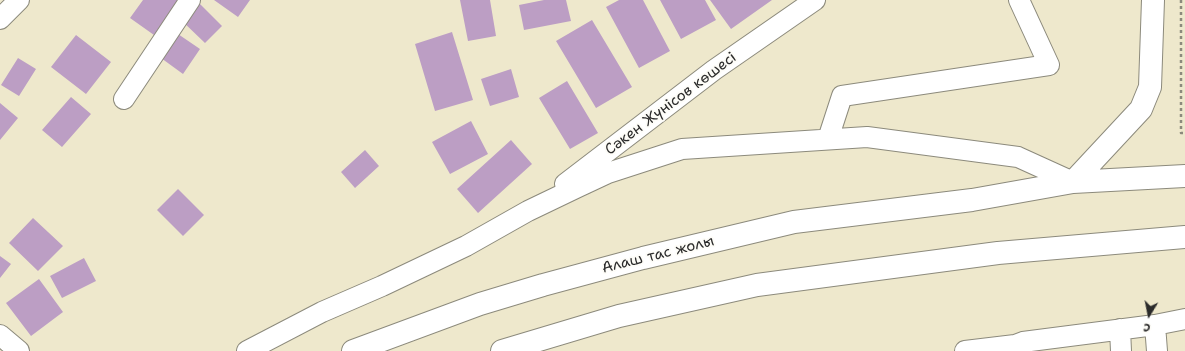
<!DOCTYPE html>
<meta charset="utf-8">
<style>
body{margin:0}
#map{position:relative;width:1185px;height:351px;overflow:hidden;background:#eee8cc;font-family:"Shantell Sans",sans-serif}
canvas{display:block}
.north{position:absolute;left:1129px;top:295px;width:40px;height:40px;-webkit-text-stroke:3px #fdfcf7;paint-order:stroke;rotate:190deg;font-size:11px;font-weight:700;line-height:16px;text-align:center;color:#2b2b2b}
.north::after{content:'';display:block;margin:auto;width:14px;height:18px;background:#2b2b2b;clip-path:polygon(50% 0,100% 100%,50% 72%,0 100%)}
</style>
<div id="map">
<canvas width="1185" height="351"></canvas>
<div class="north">С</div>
</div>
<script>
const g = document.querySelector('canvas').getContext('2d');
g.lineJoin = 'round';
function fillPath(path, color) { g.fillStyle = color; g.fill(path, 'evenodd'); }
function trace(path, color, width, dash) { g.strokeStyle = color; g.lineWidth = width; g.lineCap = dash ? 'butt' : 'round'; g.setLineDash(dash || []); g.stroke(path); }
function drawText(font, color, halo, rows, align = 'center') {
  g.font = font + ' "Shantell Sans",sans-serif'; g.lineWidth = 3.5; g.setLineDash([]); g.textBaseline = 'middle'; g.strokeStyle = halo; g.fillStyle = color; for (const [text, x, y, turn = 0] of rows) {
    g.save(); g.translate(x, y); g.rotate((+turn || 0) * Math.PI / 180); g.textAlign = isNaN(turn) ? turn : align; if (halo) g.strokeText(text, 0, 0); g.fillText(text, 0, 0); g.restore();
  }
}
fillPath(new Path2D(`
 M143,0H178L154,35L130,18Z
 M214,0H250L238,17Z
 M460,0H490L496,36L468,41Z
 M544,0H566L571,21L524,30L519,5Z
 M619,0H643L670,51L639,68L606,7Z
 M660,0H705L716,20L681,39Z
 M710,0H772L731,29Z
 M198,2L222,26L205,43L181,20Z
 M592,20L632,87L596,108L556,41Z
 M452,32L473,100L435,111L415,44Z
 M178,34L200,49L183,74L161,58Z
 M76,35L111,62L86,94L51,67Z
 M18,58L36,69L19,96L1,85Z
 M511,69L519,97L490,106L481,79Z
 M567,81L598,133L570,149L539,98Z
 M71,97L91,114L62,147L42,130Z
 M0,103L18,118L0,140Z
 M471,121L488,154L450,174L432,142Z
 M511,140L532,164L478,213L457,189Z
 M365,150L379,166L355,188L341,172Z
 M178,189L204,215L183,236L157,210Z
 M33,218L63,246L38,271L9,243Z
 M0,256L11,264L0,278Z
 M84,258L96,281L62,298L50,276Z
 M39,279L63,312L31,336L6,303Z`), '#bc9ec4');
const minor = new Path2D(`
 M0,19L19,0
 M124,99L190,0
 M828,139L842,96L1049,65L1019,0
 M565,184L714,70L815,0
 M1155,325L1157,351
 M1120,329L1121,351
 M0,335L19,351
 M247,351L322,312L382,286L466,246L528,211L578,187L608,173L682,149L867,137L1018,157L1073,182
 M965,351L1015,345
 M1012,351L1015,345L1023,342L1155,325L1185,319`);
const major = new Path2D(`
 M1073,182L1141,109L1150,87L1153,0
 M353,351L480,304L543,285L643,258L794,222L972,200L1073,182L1185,176
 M502,351L619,316L757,285L998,253L1185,237`);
trace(minor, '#8c8a7c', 22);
trace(major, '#8c8a7c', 24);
trace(new Path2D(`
 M1181,0V133H1185`), '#8c8a7c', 2.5, [3, 3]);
trace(minor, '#fff', 20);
trace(major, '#fff', 22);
drawText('15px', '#2b2b2b', '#fdfcf7', [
 ["Сәкен Жүнісов көшесі",671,104,-37],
 ["Алаш тас жолы",658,255,-14]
]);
</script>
